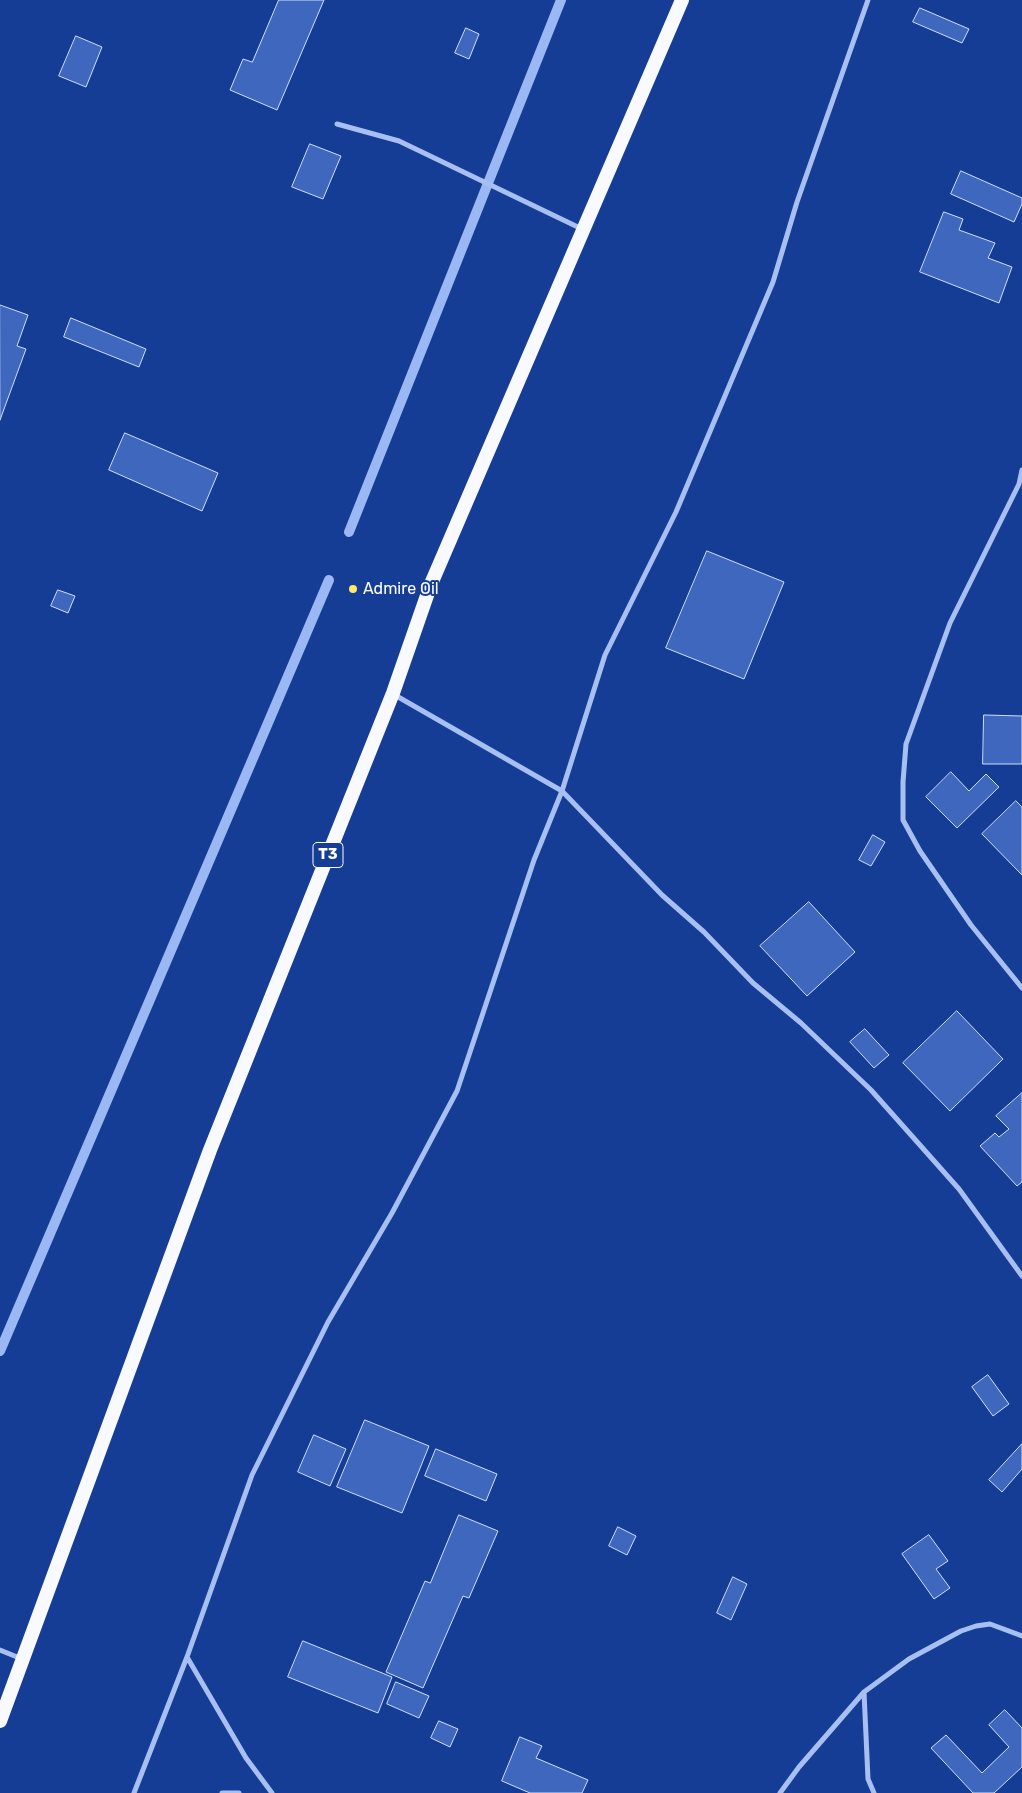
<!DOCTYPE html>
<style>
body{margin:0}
canvas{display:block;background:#163d96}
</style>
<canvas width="1022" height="1793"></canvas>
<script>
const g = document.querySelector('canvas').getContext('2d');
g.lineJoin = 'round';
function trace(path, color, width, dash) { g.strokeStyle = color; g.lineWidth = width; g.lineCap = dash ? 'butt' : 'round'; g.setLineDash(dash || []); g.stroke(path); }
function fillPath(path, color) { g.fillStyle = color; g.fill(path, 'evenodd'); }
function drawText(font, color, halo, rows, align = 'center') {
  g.font = font + ' Rubik,sans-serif'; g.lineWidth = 4; g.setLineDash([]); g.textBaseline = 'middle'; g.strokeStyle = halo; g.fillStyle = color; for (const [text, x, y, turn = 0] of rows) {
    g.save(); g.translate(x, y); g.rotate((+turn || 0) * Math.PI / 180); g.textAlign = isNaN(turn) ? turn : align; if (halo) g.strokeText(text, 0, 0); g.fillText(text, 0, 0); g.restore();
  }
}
trace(new Path2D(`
 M349,532L561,0
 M0,1351L329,580`), '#9bb8f4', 10);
const building = new Path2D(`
 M279,0H324L277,110L230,90L243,59L252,62Z
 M920,8L969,29L962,43L913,22Z
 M466,28L479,34L469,59L455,53Z
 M76,36L102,47L86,87L59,76Z
 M310,144L341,156L323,199L292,187Z
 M961,171L1022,198V204L1014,222L951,194Z
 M944,212L963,219L959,230L995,243L988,258L1012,267L999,303L920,272Z
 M0,305L28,315L17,346L26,349L0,420Z
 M71,318L146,349L139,367L64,337Z
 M125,433L218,473L202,511L109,470Z
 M707,551L784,582L744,679L666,648Z
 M58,590L75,596L68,613L51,606Z
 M984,715L1022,716V764H983Z
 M951,772L969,791L986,774L999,787L957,828L926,797Z
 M1016,801L1022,807V875L982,834Z
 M873,835L885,842L871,866L859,860Z
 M809,902L855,952L807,996L760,946Z
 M957,1011L1003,1059L950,1111L903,1063Z
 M865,1029L889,1055L874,1068L850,1042Z
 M1022,1093V1182L1017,1186L980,1146L995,1133L999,1137L1009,1129L996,1116Z
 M988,1375L1009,1404L993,1416L972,1387Z
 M365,1420L429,1446L402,1513L337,1487Z
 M314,1435L346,1449L330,1486L298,1472Z
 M1022,1444V1469L1002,1492L989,1480Z
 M436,1449L497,1474L486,1501L425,1476Z
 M459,1515L498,1531L469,1598L463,1596L423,1688L386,1672L425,1581L430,1583Z
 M618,1527L636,1536L627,1555L609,1546Z
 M929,1535L948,1561L936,1569L950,1588L934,1599L902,1554Z
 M733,1577L747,1584L731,1620L717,1613Z
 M303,1641L392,1677L378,1713L288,1677Z
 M396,1682L429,1696L419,1718L387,1704Z
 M1005,1710L1022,1728V1767L994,1793H973L931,1748L946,1735L982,1773L1009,1747L989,1725Z
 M439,1721L458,1729L450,1747L431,1738Z
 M520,1737L542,1746L536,1758L588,1780L582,1793H530L502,1781Z`);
fillPath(building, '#3f67be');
trace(building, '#cfdefc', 1);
trace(new Path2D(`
 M337,124L399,141L582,229
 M1022,470L1019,484L950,623L906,744L903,782V820L920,851L971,925L1022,988
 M393,694L562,791L662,895L704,932L753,983L801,1023L871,1090L959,1189L1022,1276
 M0,1650L22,1659
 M187,1657L246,1758L272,1793
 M864,1692L868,1779L874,1793
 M134,1793L187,1657L252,1475L328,1322L392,1213L457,1091L534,860L562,791L605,655L676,512L773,282L797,202L868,0
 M222,1793H239
 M780,1793L799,1767L864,1692L909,1659L961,1631L976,1626L990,1624L1022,1636`), '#a8bff1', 5);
trace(new Path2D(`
 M0,1721L210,1150L393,693L431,584L682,0`), '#f8faff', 14);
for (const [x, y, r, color] of [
 [353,589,5,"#ffe868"]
]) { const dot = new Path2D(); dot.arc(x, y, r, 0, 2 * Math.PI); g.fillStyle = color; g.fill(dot); trace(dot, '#163d96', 2); }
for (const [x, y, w] of [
 [328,855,30]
]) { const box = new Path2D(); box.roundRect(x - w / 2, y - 12.5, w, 25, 4); g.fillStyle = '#163d96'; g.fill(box); trace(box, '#fff', 1); }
drawText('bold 15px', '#fff', null, [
 ["T3",328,855]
]);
drawText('16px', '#fff', '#163d96', [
 ["Admire Oil",363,589]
], 'left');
</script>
